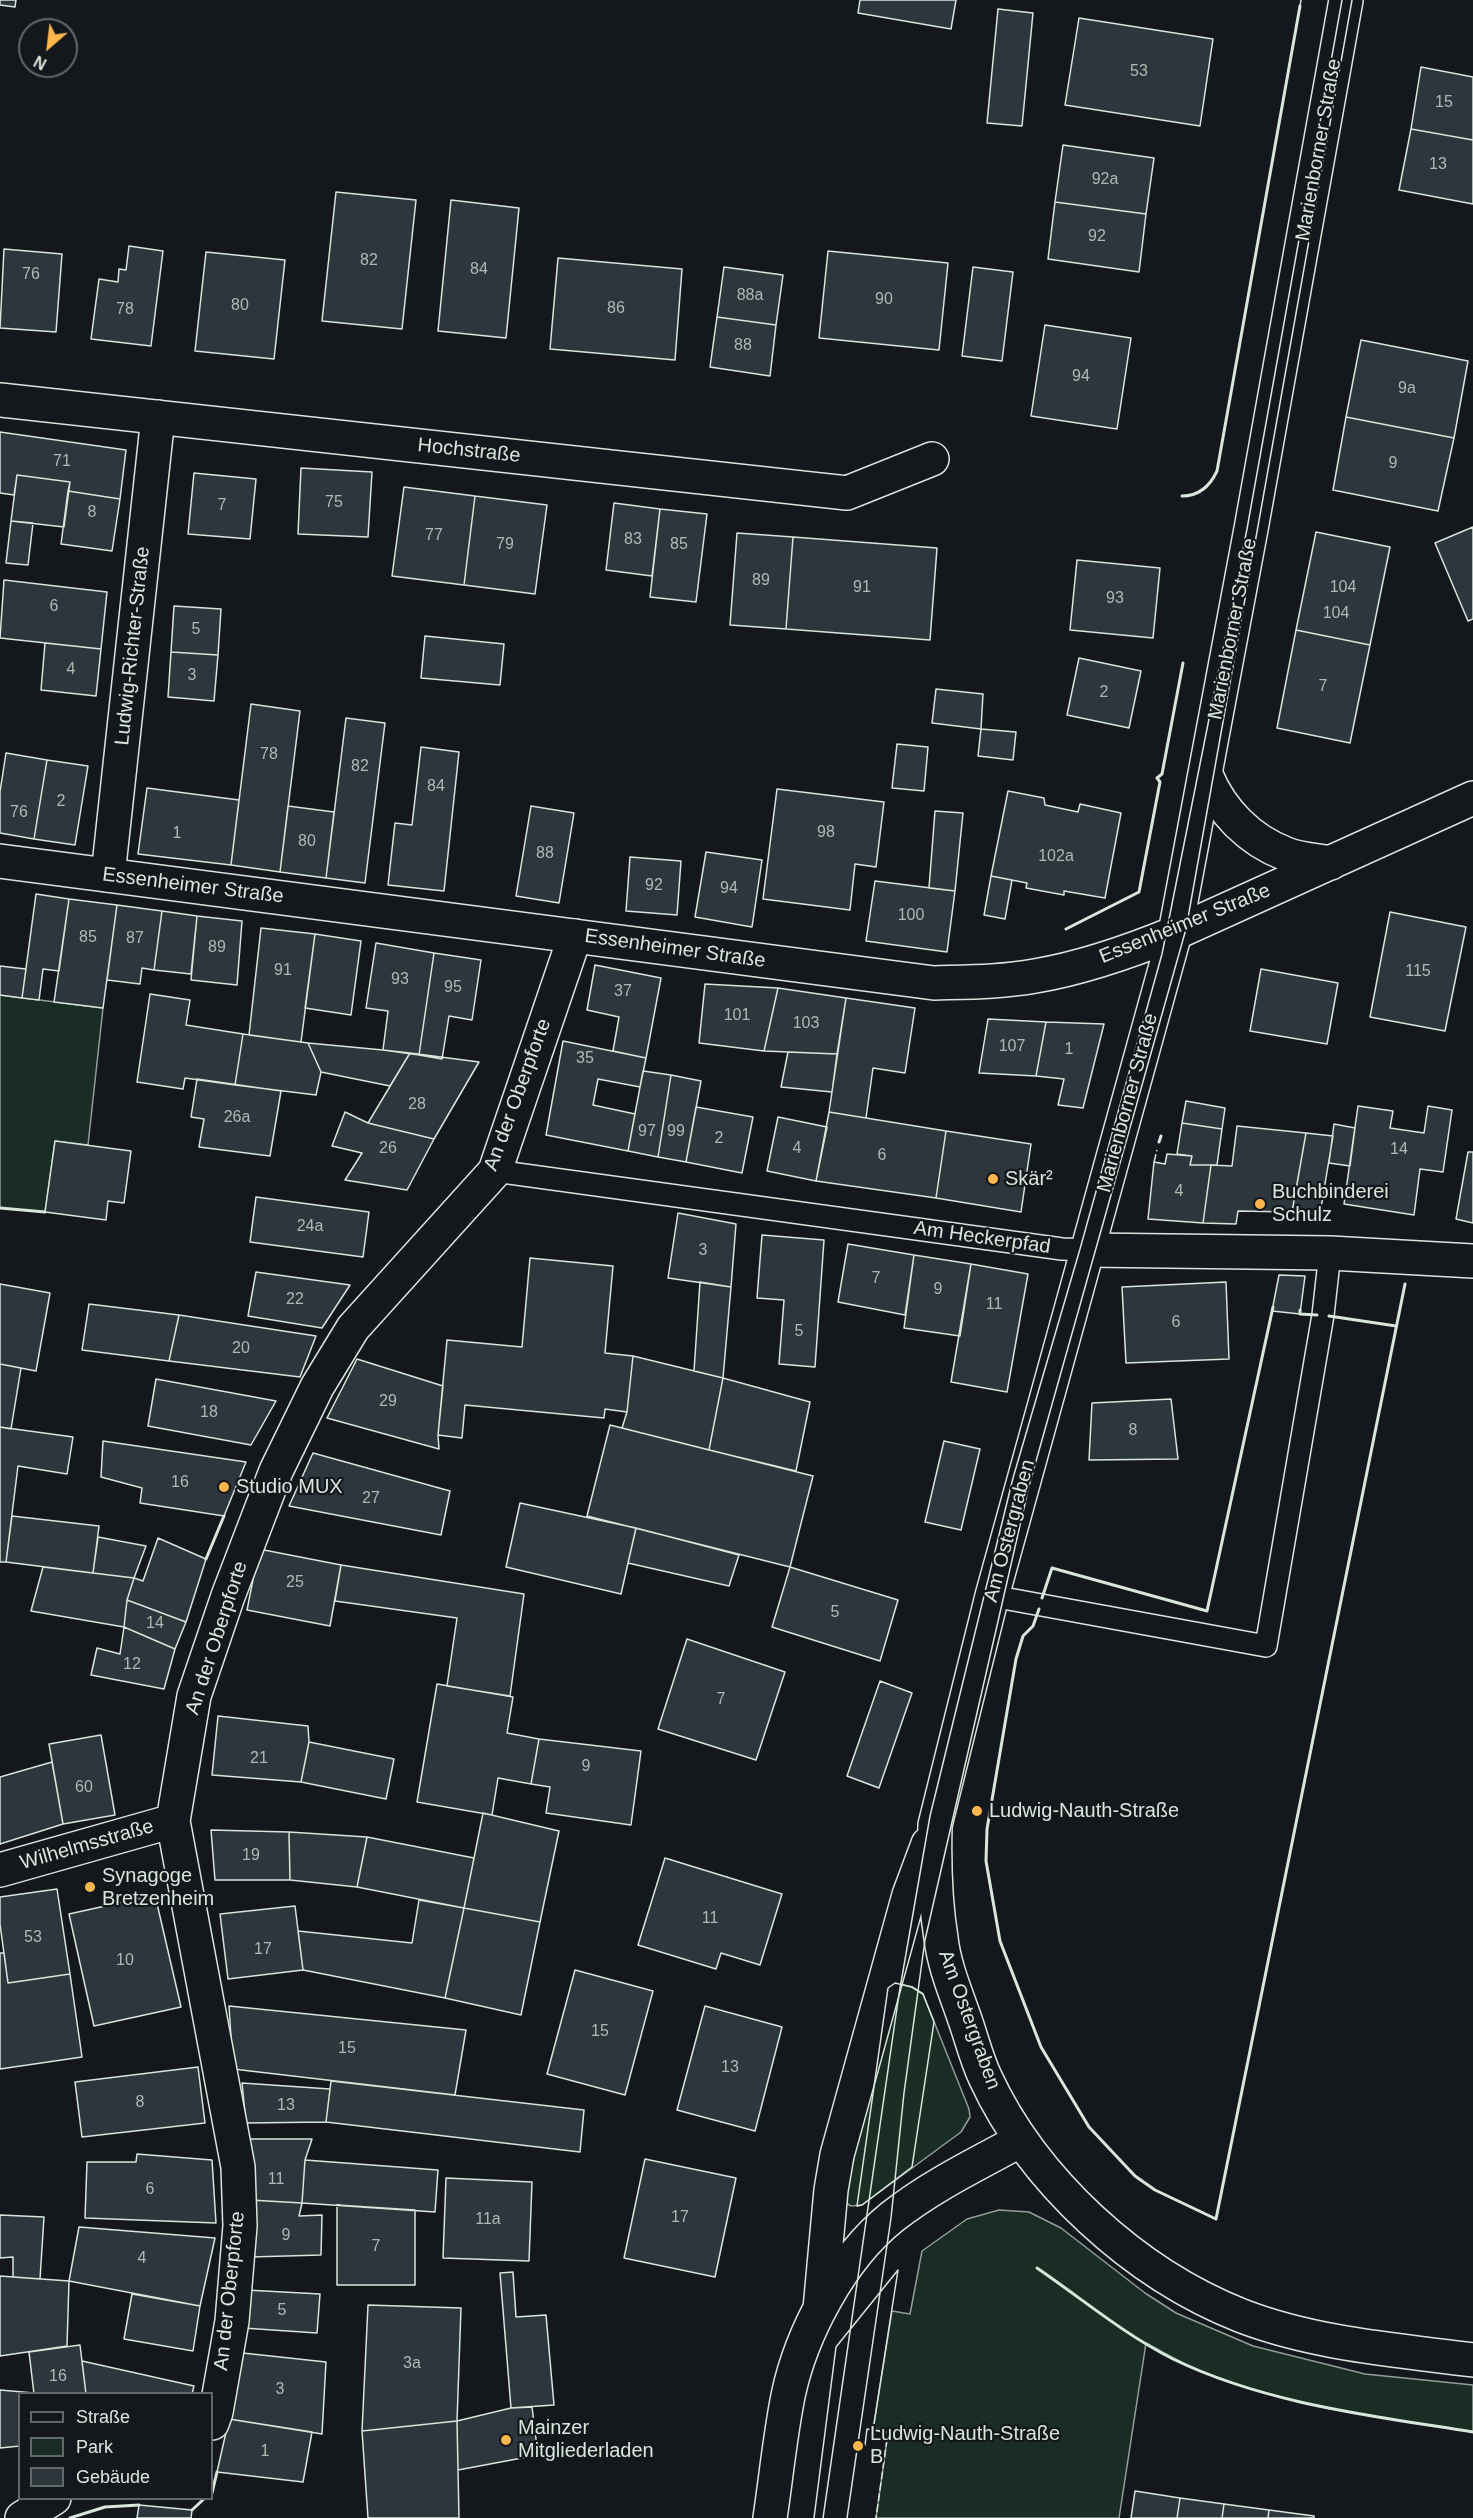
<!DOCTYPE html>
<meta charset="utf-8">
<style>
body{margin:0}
#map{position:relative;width:1473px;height:2518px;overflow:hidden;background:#14181c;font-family:Arial,sans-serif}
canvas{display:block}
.legend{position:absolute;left:18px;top:2392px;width:195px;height:108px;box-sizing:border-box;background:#14181c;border:2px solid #626a69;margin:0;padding:8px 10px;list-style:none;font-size:18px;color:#d8e6dc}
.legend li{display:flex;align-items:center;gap:12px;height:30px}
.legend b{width:30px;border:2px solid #626a69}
.north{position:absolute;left:18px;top:18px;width:60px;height:60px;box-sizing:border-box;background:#14181c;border:2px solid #626a69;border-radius:50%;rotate:208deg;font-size:16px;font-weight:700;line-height:24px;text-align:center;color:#d8e6dc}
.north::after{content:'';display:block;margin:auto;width:21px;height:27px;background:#ffb74d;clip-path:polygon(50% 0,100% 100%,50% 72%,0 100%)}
</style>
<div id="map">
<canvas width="1473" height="2518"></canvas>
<ul class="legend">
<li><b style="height:8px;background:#14181c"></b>Straße</li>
<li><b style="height:16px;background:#1a2d24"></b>Park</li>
<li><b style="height:16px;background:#2c363c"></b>Gebäude</li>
</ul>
<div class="north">N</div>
</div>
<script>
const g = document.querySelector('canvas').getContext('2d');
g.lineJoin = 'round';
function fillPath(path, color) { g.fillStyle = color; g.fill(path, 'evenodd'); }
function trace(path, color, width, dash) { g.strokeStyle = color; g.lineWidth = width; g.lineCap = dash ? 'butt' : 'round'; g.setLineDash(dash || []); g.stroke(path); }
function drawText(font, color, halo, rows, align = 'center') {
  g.font = font + ' Arial,sans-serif'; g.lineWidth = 4.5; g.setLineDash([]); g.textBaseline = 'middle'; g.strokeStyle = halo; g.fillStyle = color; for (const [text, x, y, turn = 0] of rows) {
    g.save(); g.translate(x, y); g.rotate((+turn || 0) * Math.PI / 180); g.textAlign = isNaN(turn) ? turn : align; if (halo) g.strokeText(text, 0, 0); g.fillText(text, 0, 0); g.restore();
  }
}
const green = new Path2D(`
 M0,995L103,1008L88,1145L55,1141L45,1212L0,1208Z
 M895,1983L912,1987L923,1994L969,2109L970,2117L961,2132L862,2205L851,2206L840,2199Z
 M999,2210L1029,2212L1061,2228L1145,2293L1176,2313L1253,2346L1365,2374L1473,2385V2432C1383,2417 1289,2407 1203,2372C1183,2364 1165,2353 1146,2343L1119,2518H876L888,2433L873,2430L892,2311L910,2314L922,2251L967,2219Z`);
fillPath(green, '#1a2d24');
trace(green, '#939e99', 1.5);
const building = new Path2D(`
 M0,0H16L15,7L0,5Z
 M860,0H956L951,29L858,13Z
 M998,9L1033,13L1022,126L987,123Z
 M1079,18L1213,39L1200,126L1065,105Z
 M1421,67L1473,77V140L1411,129Z
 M1411,129L1473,140V204L1399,190Z
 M1063,145L1154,158L1146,214L1055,202Z
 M336,192L416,200L402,329L322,321Z
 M451,200L519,208L506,338L438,331Z
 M1055,202L1146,214L1139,272L1048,259Z
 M129,246L163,251L151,346L91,339L99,279L118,282L119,269L126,270Z
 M4,249L62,254L56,332L0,328Z
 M828,251L948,263L939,350L819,338Z
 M206,252L285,260L274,359L195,351Z
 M558,258L682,269L675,360L550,349Z
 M724,267L783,275L776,325L717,317Z
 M973,267L1013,272L1002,361L962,356Z
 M717,317L776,325L770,376L710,367Z
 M1045,325L1131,338L1117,429L1031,416Z
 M1361,340L1468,361L1454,438L1346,417Z
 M1346,417L1454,438L1438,511L1333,490Z
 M0,432L126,450L120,499L68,491L70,482L17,475L14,495L0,493Z
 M301,468L372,472L368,537L298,534Z
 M194,473L256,479L250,539L188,534Z
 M17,475L70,482L64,527L11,521Z
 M404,487L475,496L464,585L392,576Z
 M68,491L120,499L112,551L61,544Z
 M475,496L547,505L535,594L464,585Z
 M614,503L660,509L652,576L606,570Z
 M660,509L707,514L696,602L650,597Z
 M11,521L33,523L28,565L6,563Z
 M1473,527V619L1468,621L1435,543Z
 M1316,532L1390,547L1370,645L1296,630Z
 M737,533L793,537L786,629L730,625Z
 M793,537L937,548L930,640L786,629Z
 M1077,560L1160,568L1153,638L1070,630Z
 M4,580L107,592L101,649L0,638Z
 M174,606L221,609L218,655L171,652Z
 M1296,630L1370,645L1350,743L1277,728Z
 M425,636L504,644L500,685L421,678Z
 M45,643L101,649L96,696L41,690Z
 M171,652L218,655L214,701L168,697Z
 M1079,658L1141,671L1129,728L1067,715Z
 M936,689L983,694L981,729L932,723Z
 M251,704L300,711L280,872L231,865Z
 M346,718L385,723L365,883L326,878Z
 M981,729L1016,732L1013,760L978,756Z
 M897,744L928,747L924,791L892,788Z
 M421,747L459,752L444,891L388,885L395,823L412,825Z
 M6,753L47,760L34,839L0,833V792Z
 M47,760L88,766L75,845L34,839Z
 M147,788L239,800L231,865L138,854Z
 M777,789L884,802L876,867L855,864L850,910L763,899Z
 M1008,791L1044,798L1045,805L1078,812L1080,804L1121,813L1105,898L1064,891V895L1026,888L1027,883L991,876Z
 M288,806L334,812L326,878L280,872Z
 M531,806L574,813L559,903L516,896Z
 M935,811L963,813L955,891L929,888Z
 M706,852L762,860L752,927L695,917Z
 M630,857L681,861L677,915L626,911Z
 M991,876L1012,880L1005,919L984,915Z
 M875,881L955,891L947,952L866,941Z
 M36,894L69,899L59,971L43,969L39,1000L22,998Z
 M69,899L117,905L103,1008L54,1002Z
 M117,905L162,911L154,970L142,968L140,984L107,980Z
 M162,911L197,916L191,974L154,970Z
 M1390,912L1466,927L1445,1031L1370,1017Z
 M197,916L242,921L237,985L191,980Z
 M261,928L315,934L301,1042L249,1035Z
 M315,934L361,941L351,1015L305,1008Z
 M376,943L434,953L419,1055L383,1050L388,1011L366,1008Z
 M434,953L481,960L472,1020L449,1016L442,1059L419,1055Z
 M595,965L661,978L646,1058L613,1051L619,1017L587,1010Z
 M0,966L26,969L22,998L0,995Z
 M1261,969L1338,983L1327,1044L1250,1031Z
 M705,984L778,988L764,1051L699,1043Z
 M778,988L846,998L837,1054L764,1051Z
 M150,994L190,1000L186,1025L243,1034L235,1085L185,1078L183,1089L137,1082Z
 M846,998L915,1008L905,1073L873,1068L866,1118L829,1112Z
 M988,1019L1046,1022L1036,1076L979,1073Z
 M1046,1022L1104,1024L1083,1108L1058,1105L1064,1079L1036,1076Z
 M243,1034L308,1043L321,1072L316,1095L235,1085Z
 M563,1041L646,1058L640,1087L598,1079L593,1105L635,1114L628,1151L546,1135Z
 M308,1043L383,1050L410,1053L390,1086L321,1072Z
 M788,1052L837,1054L832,1092L781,1087Z
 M410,1053L479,1062L434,1139L368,1123Z
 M643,1071L671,1075L658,1157L628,1151Z
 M671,1075L701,1081L686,1162L658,1157Z
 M197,1079L281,1091L270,1156L199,1147L204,1119L191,1117Z
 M1186,1101L1225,1108L1222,1129L1182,1123Z
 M1358,1106L1393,1111L1390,1128L1424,1133L1428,1106L1452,1110L1443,1172L1420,1169L1414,1215L1344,1204Z
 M696,1107L753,1117L742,1173L686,1162Z
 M345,1112L368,1123L434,1139L407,1190L345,1180L362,1153L332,1146Z
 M829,1112L946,1131L936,1198L816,1181Z
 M778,1117L827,1127L816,1181L767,1171Z
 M1182,1123L1222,1129L1217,1165H1190L1192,1156L1177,1154Z
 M1334,1124L1355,1128L1350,1166L1329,1163Z
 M1237,1126L1306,1133L1292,1212L1238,1211L1236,1224L1203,1223L1211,1165L1232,1166Z
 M946,1131L1031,1144L1021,1212L936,1198Z
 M1306,1133L1333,1136L1320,1214L1292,1212Z
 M55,1141L131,1151L124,1203L108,1201L106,1220L45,1212Z
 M1468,1152H1473V1223L1456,1219Z
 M1167,1154L1192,1156L1190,1165H1211L1203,1223L1148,1219L1154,1162L1165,1164Z
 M256,1197L369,1212L363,1257L250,1242Z
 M678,1213L736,1224L731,1287L668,1278Z
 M762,1235L824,1240L815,1367L779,1364L784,1300L757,1298Z
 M848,1244L914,1255L905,1315L838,1302Z
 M914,1255L971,1264L960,1336L904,1328Z
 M530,1258L613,1266L605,1353L633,1356L627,1412L605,1409L604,1418L465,1405L462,1438L438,1435L447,1340L522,1347Z
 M971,1264L1028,1274L1007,1392L951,1382Z
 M256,1272L350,1285L322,1328L248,1316Z
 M1279,1275L1305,1276L1300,1314L1272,1311Z
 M700,1282L731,1287L723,1378L694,1371Z
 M1226,1282L1229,1359L1126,1363L1122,1287Z
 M0,1284L50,1293L36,1371L0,1364Z
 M89,1304L179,1315L169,1361L82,1350Z
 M179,1315L316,1336L300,1377L169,1361Z
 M633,1356L723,1378L709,1450L622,1428L627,1412Z
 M357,1359L443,1386L438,1435L439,1449L327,1418Z
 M0,1364L21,1368L11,1429L0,1427Z
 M723,1378L810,1402L796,1471L709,1450Z
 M156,1379L276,1401L251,1445L148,1426Z
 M1171,1399L1178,1459L1089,1460L1092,1403Z
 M610,1425L813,1476L790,1567L587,1516Z
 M0,1427L73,1437L67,1474L18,1466L6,1562H0Z
 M103,1441L246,1462L224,1516L140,1503L142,1488L101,1477Z
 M944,1441L980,1449L961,1530L925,1522Z
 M313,1453L450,1491L441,1535L289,1506Z
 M520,1503L636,1528L621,1594L506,1567Z
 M12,1516L99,1526L93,1573L6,1562Z
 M636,1528L739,1555L729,1586L628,1563Z
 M98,1537L146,1546L134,1578L93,1573Z
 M158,1538L206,1559L186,1622L127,1600L134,1578L143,1581Z
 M259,1549L341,1565L330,1626L247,1610Z
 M341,1565L524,1594L510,1696L447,1686L457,1618L335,1601Z
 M43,1567L134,1578L127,1600L124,1627L31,1611Z
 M790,1567L898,1600L880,1661L772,1627Z
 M127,1600L186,1622L175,1649L124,1627Z
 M124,1627L175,1649L164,1689L91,1675L97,1648L120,1654Z
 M687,1639L785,1672L756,1760L658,1729Z
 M880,1681L912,1693L879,1788L847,1776Z
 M437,1684L513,1697L507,1733L539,1739L531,1784L498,1778L492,1815L417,1802Z
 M218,1716L308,1726L309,1742L301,1782L212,1775Z
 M101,1735L115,1815L63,1824L49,1744Z
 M539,1739L641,1751L631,1825L546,1813L550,1787L531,1784Z
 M309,1742L394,1759L386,1799L301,1782Z
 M52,1762L63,1824L0,1844V1777Z
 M483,1813L559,1831L540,1922L464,1908Z
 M211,1830L289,1832L290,1880H215Z
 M289,1832L367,1837L357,1887L290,1880Z
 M367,1837L474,1858L464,1908L357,1887Z
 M665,1858L782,1894L760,1965L721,1953L716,1969L638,1945Z
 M57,1889L70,1974L8,1983L0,1924V1897Z
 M155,1895L181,2007L94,2026L69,1914Z
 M419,1900L464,1908L445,1998L303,1970L298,1931L412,1943Z
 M295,1906L303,1970L228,1979L220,1914Z
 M464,1908L540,1922L521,2015L445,1998Z
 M0,1953H4L8,1983L70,1974L82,2057L0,2069Z
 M575,1970L653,1991L625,2095L547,2074Z
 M229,2006L466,2030L455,2095L233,2069Z
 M705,2006L782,2027L755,2131L677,2110Z
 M198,2067L205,2123L82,2137L75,2082Z
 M331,2081L584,2110L580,2152L326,2122Z
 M242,2083L330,2089L326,2122L246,2123Z
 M248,2139H312L305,2160L302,2203L250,2200Z
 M137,2154L212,2160L216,2223L85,2218L87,2162H136Z
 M645,2159L736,2178L715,2277L624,2258Z
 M305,2160L438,2170L435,2212L302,2203Z
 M446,2178L532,2182L529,2261L443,2258Z
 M250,2200L302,2203L299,2216L322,2215L321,2255L251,2257Z
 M337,2205L415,2210V2285H337Z
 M0,2215L44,2217L40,2279L13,2277V2257L0,2258Z
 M79,2227L215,2238L200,2306L69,2281Z
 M513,2272L516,2317L546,2315L554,2405L511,2408L500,2273Z
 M0,2276L69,2281L67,2346L0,2356Z
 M246,2290L320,2294L317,2333L243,2328Z
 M132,2294L200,2306L193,2351L124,2339Z
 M368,2305L461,2308L457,2421L362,2431Z
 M80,2345L86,2394H34L29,2352Z
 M243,2353L326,2362L322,2434L229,2419Z
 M82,2361L194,2386L192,2394H86Z
 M0,2390L34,2393L20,2394V2446L0,2448Z
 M532,2407L538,2455L458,2470L457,2421L511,2408Z
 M229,2419L312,2432L303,2482L217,2472Z
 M457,2421L459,2518H368L362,2431Z
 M1135,2491L1180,2498L1177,2518H1131Z
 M1180,2498L1224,2504L1222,2518H1177Z
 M1224,2504L1269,2510L1268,2518H1222Z
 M139,2505L192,2510L191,2518H137Z
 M1269,2510L1314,2516V2518H1268Z`);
fillPath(building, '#2c363c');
trace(building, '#d8e6dc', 1.5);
const lane = new Path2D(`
 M495,1171L1062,1249L1088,1250
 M992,1596L1266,1646L1323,1315L1330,1253`);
const street = new Path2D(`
 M0,400L847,493L932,459
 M1206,775C1221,811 1249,840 1286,854C1300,860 1317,860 1331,863
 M108,875L158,417
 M1175,933L1473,798
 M1088,1250L1330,1253L1473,1261
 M0,1870L173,1821
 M212,2423L216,2412L232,2321L240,2226L238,2167L173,1821L194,1696L228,1596L276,1471L317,1387L353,1328L495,1171L575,936
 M22,2518L54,2498`);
const secondary = new Path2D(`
 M1346,0L1251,529L1175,933L992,1596L935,1825C934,1863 935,1901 941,1938C944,1965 955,1991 964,2017C971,2036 976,2058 985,2077C1033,2181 1135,2274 1242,2316C1315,2344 1396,2350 1473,2360
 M0,861L934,983C968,982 1002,982 1035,976C1083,968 1131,951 1175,933
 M820,2309L831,2190L837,2155L909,1895L928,1844
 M770,2518C776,2478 780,2436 788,2396C801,2333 841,2258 892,2217C931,2186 977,2164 1021,2140`);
trace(lane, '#d8e6dc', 24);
trace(street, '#d8e6dc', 36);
trace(secondary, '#d8e6dc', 36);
trace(lane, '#14181c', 21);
trace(street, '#14181c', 33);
trace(secondary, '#14181c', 33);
trace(new Path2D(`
 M895,1983L912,1987L923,1994L934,2022L912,2167L862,2205L857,2206L888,1988Z
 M865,2445L867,2429L873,2430L898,2270
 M814,2518L836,2347L898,2270
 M823,2518L899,1994L930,1816L1013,1478L1080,1249L1162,954L1247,529L1342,0
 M847,2518L891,2218L904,2093L925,1940L1029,1486L1186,929L1352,0`), '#d8e6dc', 1.5);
trace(new Path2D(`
 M1300,6L1301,0
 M1154,1162L1157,1150
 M873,2430L888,2432L876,2518`), '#d8e6dc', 1.5, [8, 3]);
trace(new Path2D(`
 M1182,496C1199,496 1210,486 1217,471L1300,6
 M1066,929L1139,892L1160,782L1157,778L1162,774L1183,663
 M1159,1142L1161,1136
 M0,1208L45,1212
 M1300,1310V1314L1317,1315
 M1329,1316L1396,1326
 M206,1559L224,1516
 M1042,1598L1052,1568L1207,1611L1273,1307
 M1039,1609L1033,1626L1023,1636L1016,1659L987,1829L986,1861L1000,1941L1041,2047L1089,2127L1135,2176L1155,2190L1216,2219L1405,1284
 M1037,2268C1081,2298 1125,2335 1173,2359C1266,2404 1373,2416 1473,2432
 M212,2493L217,2472
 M192,2510L205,2498
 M70,2518L105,2507L139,2505`), '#d8e6dc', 3);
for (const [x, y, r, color] of [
 [993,1179,6,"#ffb74d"],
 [1260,1204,6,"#ffb74d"],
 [224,1487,6,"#ffb74d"],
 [977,1811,6,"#ffb74d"],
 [90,1887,6,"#ffb74d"],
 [506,2440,6,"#ffb74d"],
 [858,2446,6,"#ffb74d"]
]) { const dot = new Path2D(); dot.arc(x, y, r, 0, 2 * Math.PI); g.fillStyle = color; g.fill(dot); trace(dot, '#14181c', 2); }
drawText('16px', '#adbab4', null, [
 ["53",1139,72],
 ["15",1444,103],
 ["13",1438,165],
 ["92a",1105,180],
 ["92",1097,237],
 ["82",369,261],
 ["84",479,270],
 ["76",31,275],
 ["88a",750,296],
 ["90",884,300],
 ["80",240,306],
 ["86",616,309],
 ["78",125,310],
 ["88",743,346],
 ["94",1081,377],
 ["9a",1407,389],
 ["71",62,462],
 ["9",1393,464],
 ["75",334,503],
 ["7",222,506],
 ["8",92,513],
 ["77",434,536],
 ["83",633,540],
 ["79",505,545],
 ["85",679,545],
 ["89",761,581],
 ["91",862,588],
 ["104",1343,588],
 ["93",1115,599],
 ["6",54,607],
 ["104",1336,614],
 ["5",196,630],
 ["4",71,670],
 ["3",192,676],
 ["7",1323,687],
 ["2",1104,693],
 ["78",269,755],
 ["82",360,767],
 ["84",436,787],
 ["2",61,802],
 ["76",19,813],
 ["98",826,833],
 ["1",177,834],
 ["80",307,842],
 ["88",545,854],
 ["102a",1056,857],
 ["92",654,886],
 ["94",729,889],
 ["100",911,916],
 ["85",88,938],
 ["87",135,939],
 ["89",217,948],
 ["91",283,971],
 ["115",1418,972],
 ["93",400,980],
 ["95",453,988],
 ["37",623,992],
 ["101",737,1016],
 ["103",806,1024],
 ["107",1012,1047],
 ["1",1069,1050],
 ["35",585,1059],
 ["28",417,1105],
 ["26a",237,1118],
 ["97",647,1132],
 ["99",676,1132],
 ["2",719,1139],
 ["26",388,1149],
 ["4",797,1149],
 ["14",1399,1150],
 ["6",882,1156],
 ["4",1179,1192],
 ["24a",310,1227],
 ["3",703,1251],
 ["7",876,1279],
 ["9",938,1290],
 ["22",295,1300],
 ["11",994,1305],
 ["6",1176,1323],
 ["5",799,1332],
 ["20",241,1349],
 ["29",388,1402],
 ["18",209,1413],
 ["8",1133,1431],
 ["16",180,1483],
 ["27",371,1499],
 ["25",295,1583],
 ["5",835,1613],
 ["14",155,1624],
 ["12",132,1665],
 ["7",721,1700],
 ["21",259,1759],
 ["9",586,1767],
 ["60",84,1788],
 ["19",251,1856],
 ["11",710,1919],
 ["53",33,1938],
 ["17",263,1950],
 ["10",125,1961],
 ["15",600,2032],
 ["15",347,2049],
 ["13",730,2068],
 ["8",140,2103],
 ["13",286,2106],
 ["11",276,2180],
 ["6",150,2190],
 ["17",680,2218],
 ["11a",488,2220],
 ["9",286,2236],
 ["7",376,2247],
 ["4",142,2259],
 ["5",282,2311],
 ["3a",412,2364],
 ["16",58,2377],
 ["3",280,2390],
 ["1",265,2452]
]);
drawText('20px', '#d8e6dc', '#14181c', [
 ["Marienborner Straße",1319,150,-80],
 ["Hochstraße",469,451,6],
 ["Marienborner Straße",1233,629,-79],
 ["Ludwig-Richter-Straße",133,646,-84],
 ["Essenheimer Straße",193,886,7],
 ["Essenheimer Straße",1185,924,-22],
 ["Essenheimer Straße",675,949,8],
 ["An der Oberpforte",518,1095,-70],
 ["Marienborner Straße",1128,1103,-75],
 ["Am Heckerpfad",982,1238,8],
 ["Am Ostergraben",1010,1531,-75],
 ["An der Oberpforte",217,1638,-72],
 ["Wilhelmsstraße",87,1845,-16],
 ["Am Ostergraben",969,2020,70],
 ["An der Oberpforte",230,2291,-84]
]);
drawText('20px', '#d8e6dc', '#14181c', [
 ["Skär²",1005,1179],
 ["Buchbinderei",1272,1192],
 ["Schulz",1272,1215],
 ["Studio MUX",236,1487],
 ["Ludwig-Nauth-Straße",989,1811],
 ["Synagoge",102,1876],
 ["Bretzenheim",102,1899],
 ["Mainzer",518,2428],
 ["Mitgliederladen",518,2451],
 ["Ludwig-Nauth-Straße",870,2434],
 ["B",870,2457]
], 'left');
</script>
